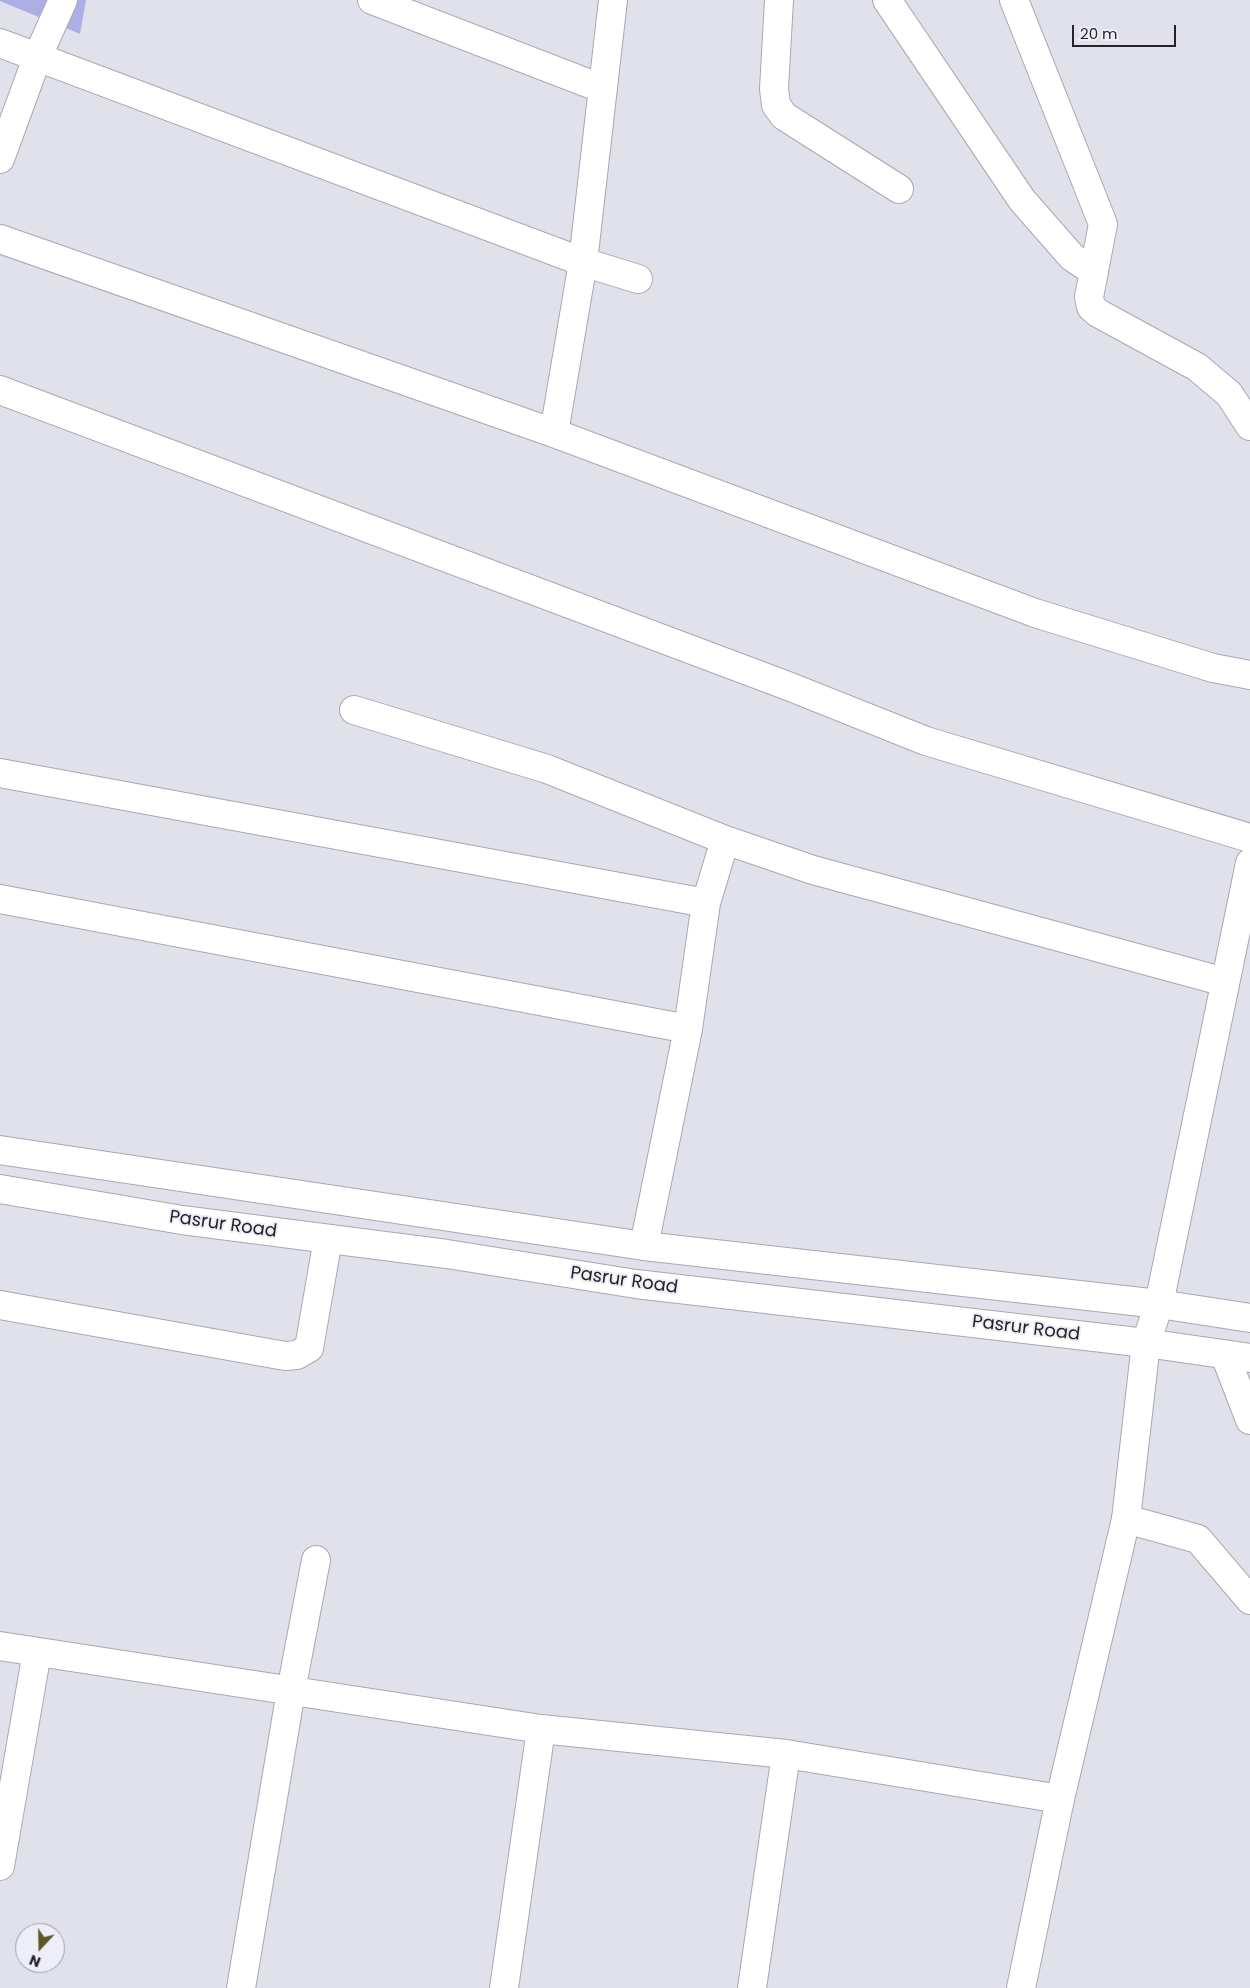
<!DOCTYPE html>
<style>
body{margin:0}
#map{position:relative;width:1250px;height:1988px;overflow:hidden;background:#e0e1eb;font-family:Poppins,sans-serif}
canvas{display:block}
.north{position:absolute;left:15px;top:1923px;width:50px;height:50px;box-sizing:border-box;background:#eeeef9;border:1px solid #9d9da5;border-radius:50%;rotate:201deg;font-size:14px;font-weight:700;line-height:20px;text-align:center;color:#242428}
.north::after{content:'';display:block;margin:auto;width:18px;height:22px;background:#5e5825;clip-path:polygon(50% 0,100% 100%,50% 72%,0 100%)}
.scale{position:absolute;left:1072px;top:25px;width:104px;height:22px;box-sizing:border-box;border:2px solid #242428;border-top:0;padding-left:6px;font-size:15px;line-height:18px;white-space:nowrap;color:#242428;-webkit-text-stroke:4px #eeeef9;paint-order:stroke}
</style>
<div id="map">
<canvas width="1250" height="1988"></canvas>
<div class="north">N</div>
<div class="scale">20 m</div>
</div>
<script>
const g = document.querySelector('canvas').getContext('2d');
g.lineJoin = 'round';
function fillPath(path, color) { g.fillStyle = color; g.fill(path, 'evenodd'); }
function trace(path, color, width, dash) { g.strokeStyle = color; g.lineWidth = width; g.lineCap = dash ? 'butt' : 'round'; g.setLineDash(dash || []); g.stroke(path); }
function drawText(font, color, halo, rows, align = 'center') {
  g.font = font + ' Poppins,sans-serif'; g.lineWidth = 4; g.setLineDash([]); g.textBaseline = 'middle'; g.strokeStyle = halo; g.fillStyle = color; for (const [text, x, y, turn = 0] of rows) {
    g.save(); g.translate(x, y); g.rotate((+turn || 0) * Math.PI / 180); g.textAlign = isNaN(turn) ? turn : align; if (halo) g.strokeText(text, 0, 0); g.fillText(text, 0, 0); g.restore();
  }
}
fillPath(new Path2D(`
 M0,0H86L80,34L0,1Z`), '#acaee6');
const minor = new Path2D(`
 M372,0L603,89
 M779,0L774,89L776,105L784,116L899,189
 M887,0L1022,200L1072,257L1094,272
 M1014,0L1103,224L1089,297L1091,307L1098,313L1197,367L1229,394L1250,426
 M0,43L583,262L638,279
 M0,159L37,58L63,0
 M0,239L554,433L1035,613L1213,668L1250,675
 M0,390L788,686L926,741L1250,838
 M554,433L583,262L613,0
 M354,710L547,769L725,840L813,870L1225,982
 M0,773L706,903
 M0,899L688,1029
 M644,1246L688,1029L706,903L725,840
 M0,1305L285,1356L297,1355L309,1348L328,1239
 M1225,1355L1250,1420
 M1126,1519L1198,1539L1250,1600
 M0,1646L541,1729L786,1754L1060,1799
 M0,1866L37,1652
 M241,1988L291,1691L316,1560
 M504,1988L541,1729
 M752,1988L786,1754`);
const tertiary = new Path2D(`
 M1021,1988L1060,1799L1126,1519L1146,1343L1159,1304L1250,863`);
const primary = new Path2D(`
 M0,1150L644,1246L1159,1304L1250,1318
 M0,1189L182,1220L447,1254L636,1284L1146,1343L1250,1358`);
trace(minor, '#a7a8b2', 30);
trace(tertiary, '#a7a8b2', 30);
trace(primary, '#a7a8b2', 30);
trace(minor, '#fff', 28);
trace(tertiary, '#fff', 28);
trace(primary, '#fff', 28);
drawText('18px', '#242428', '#eeeef9', [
 ["Pasrur Road",223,1225,8],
 ["Pasrur Road",624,1281,8],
 ["Pasrur Road",1026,1329,7]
]);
</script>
